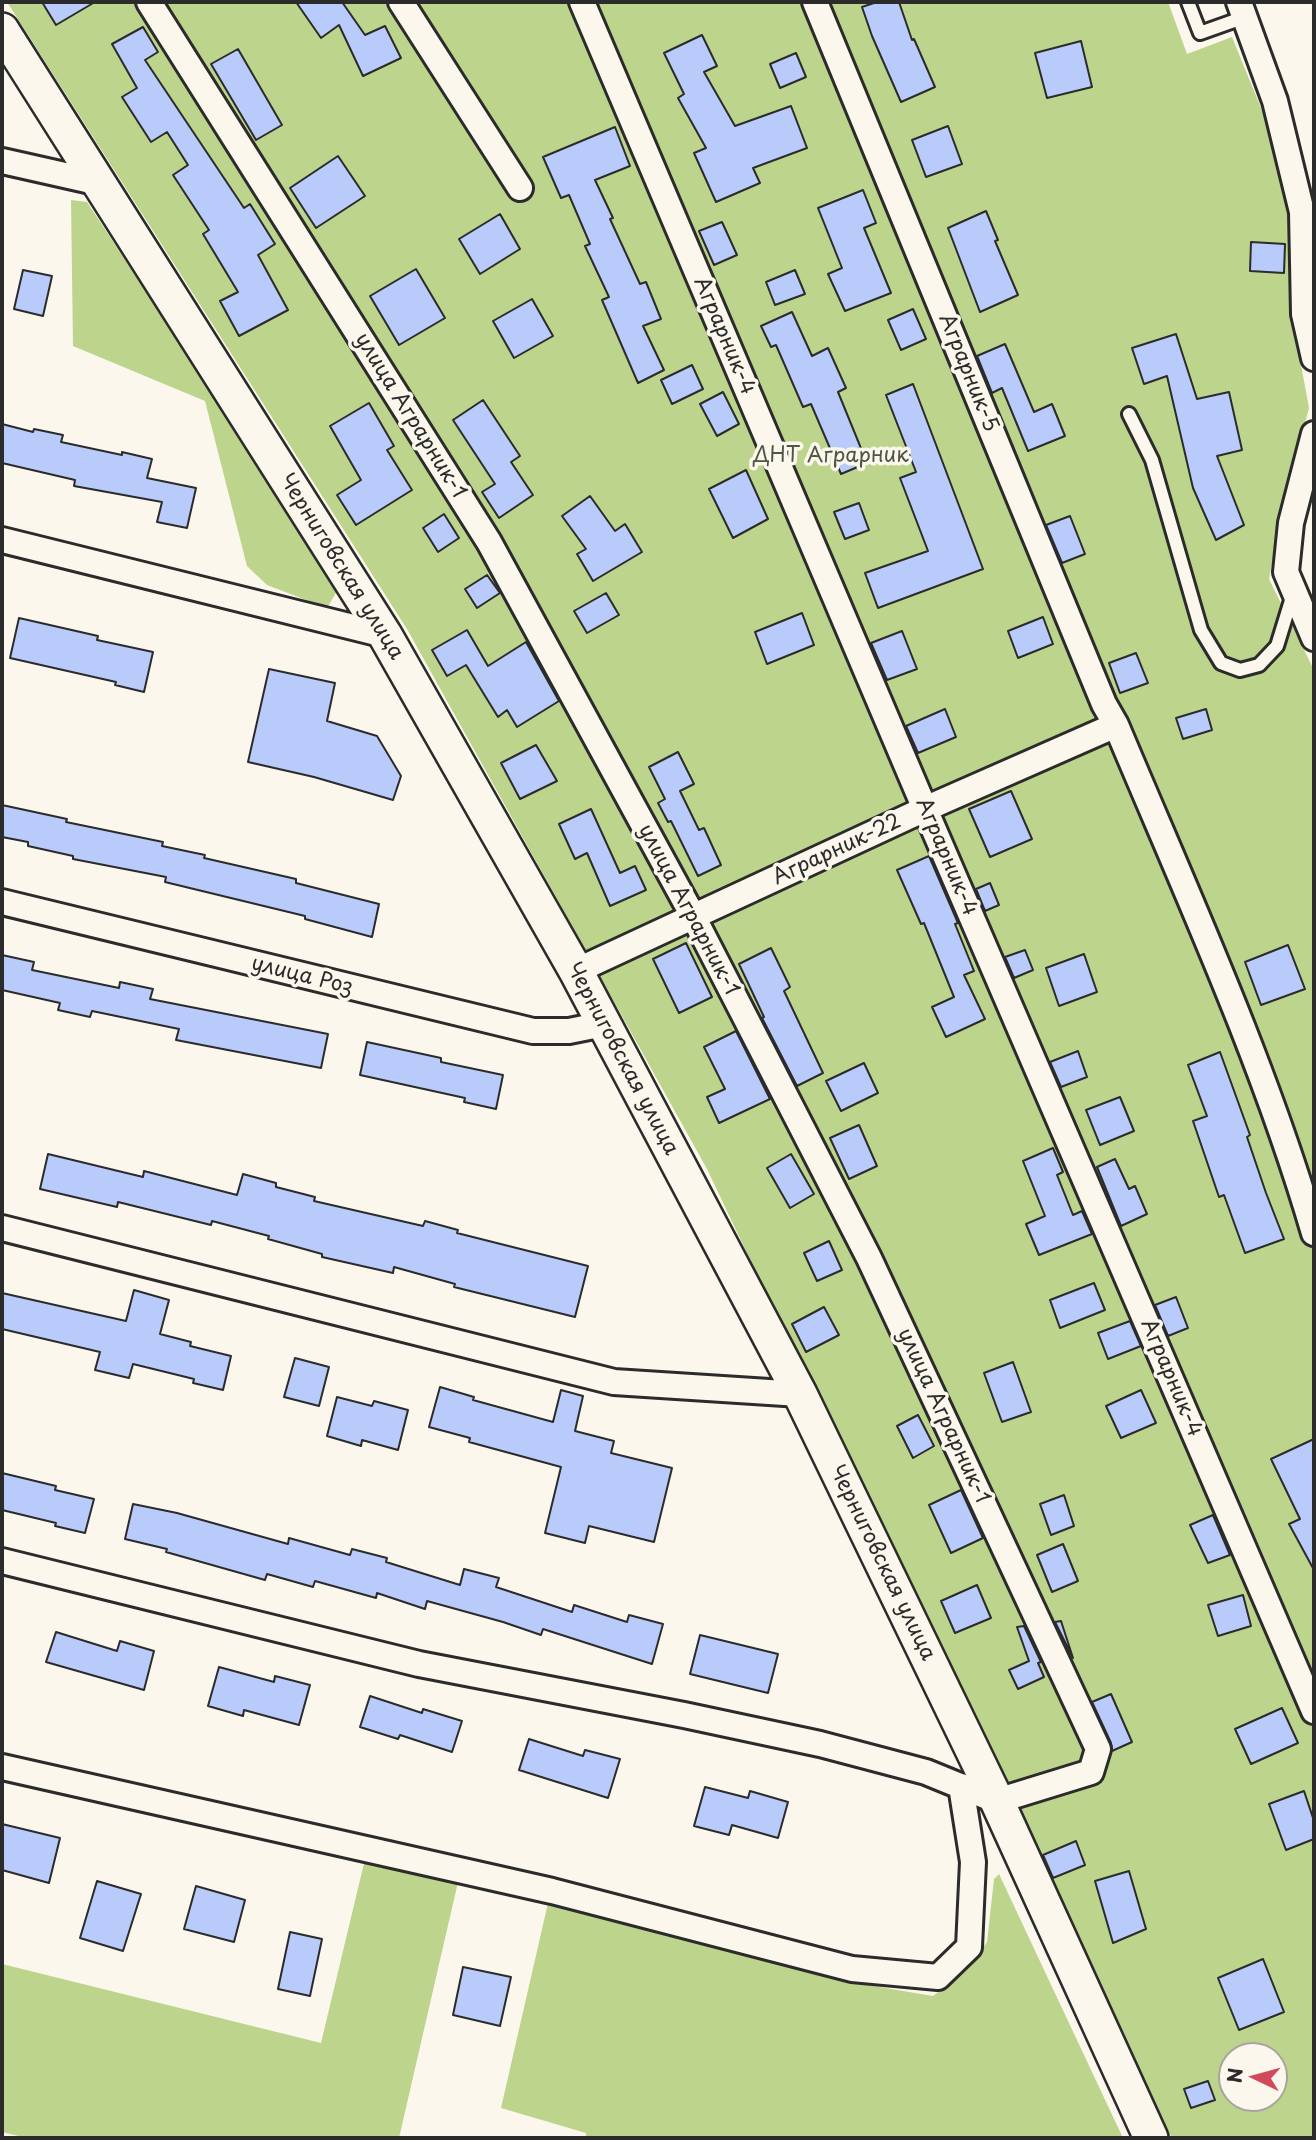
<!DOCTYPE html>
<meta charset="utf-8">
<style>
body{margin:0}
#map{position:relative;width:1316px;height:2140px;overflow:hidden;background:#fbf7ec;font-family:"Playpen Sans",sans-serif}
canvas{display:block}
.frame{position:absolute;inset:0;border:4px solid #2b2b2b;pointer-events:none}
.north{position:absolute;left:1218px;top:2042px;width:70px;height:70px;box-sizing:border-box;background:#fbf7ec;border:2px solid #a8a59f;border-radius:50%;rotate:275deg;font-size:19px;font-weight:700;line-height:28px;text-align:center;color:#2b2b2b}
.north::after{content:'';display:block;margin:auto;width:24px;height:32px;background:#d1495b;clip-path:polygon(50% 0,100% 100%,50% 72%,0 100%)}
</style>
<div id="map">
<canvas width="1316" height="2140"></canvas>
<div class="frame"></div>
<div class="north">N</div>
</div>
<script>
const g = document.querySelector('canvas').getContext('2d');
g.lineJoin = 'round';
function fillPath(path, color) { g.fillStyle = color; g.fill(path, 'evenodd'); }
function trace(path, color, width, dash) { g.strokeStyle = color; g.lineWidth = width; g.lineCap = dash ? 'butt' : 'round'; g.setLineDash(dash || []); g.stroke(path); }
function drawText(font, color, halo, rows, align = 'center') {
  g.font = font + ' "Playpen Sans",sans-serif'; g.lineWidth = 7; g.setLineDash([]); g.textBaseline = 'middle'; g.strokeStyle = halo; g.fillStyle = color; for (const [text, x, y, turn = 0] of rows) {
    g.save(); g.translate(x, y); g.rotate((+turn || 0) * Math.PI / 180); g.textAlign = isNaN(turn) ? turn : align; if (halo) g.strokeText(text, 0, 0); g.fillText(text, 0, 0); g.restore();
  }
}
fillPath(new Path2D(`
 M7,2H1168L1187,54L1232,37L1263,113L1297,227L1292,316L1309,408L1282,508L1269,579L1314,670V2138H1172L1019,1825L707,1169L407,629ZM1232,2056H1274V2098H1232Z
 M71,200L87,202L340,586L327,608L267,585L247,566L205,401L73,346Z
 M365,1859L458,1882L399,2138H27L2,2132V1964L321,2043Z
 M999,1874L1123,2138H586V2133L501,2108L548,1903L862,1984L933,1996L968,1968L987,1942L994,1879Z`), '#bcd48b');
const building = new Path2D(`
 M42,2H95L56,25Z
 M296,2H342L365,35L385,26L401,58L363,76L339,25L321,38Z
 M877,2H899L912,40L914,39L935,87L901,102L872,36L862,7Z
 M143,27L158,52L145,60L244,208L250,204L275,244L258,255L288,310L239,336L220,301L238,292L203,234L209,230L173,175L188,165L167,132L151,142L122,97L137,88L112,44Z
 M702,35L717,66L704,72L735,126L791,106L807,148L753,168L760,183L716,202L694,153L706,148L678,98L684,94L664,53Z
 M1081,41L1092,87L1047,98L1035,53Z
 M238,49L282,125L256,140L211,64Z
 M796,53L806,77L780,88L770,64Z
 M948,126L962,164L926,177L912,140Z
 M615,127L630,166L595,180L613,218L610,219L640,284L646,282L661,319L643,326L664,370L638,383L602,300L609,297L585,246L590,244L569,195L561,198L543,157Z
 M338,156L365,196L316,228L290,188Z
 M863,190L876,223L864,228L891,293L845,311L828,274L842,268L818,208Z
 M986,211L998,240L995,241L1018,295L980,312L948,228Z
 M500,214L520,249L480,274L459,239Z
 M722,222L737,255L714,265L699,231Z
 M1251,242L1285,244L1284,273L1250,271Z
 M416,269L445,318L399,345L370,296Z
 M23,270L52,276L43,316L14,309Z
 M795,270L805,294L775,305L766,282Z
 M532,299L553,336L514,358L493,321Z
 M913,309L926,339L901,350L888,320Z
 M792,312L812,356L828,348L846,388L838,392L867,463L841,474L811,404L803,407L776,345L771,347L761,326Z
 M1176,334L1197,399L1229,392L1242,450L1217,456L1244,525L1216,540L1193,488L1167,376L1144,384L1132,348Z
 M1005,344L1034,412L1052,404L1065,436L1028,451L1002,388L992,393L977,356Z
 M692,365L703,389L672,404L661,380Z
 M913,384L983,569L878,608L865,573L928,551L900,478L916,472L886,395Z
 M723,392L739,424L717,436L700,404Z
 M483,400L520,456L511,462L533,495L499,518L482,492L495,484L453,420Z
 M369,403L394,446L387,450L412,490L356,525L337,495L361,480L330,426Z
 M2,424L33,432L34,429L63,435L61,442L122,455V452L152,459L147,478L196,488L187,528L157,522L162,502L74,486L75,480L2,463Z
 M746,470L768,519L733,538L709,489Z
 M590,496L615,531L625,524L642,552L593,581L577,554L586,549L562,516Z
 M859,503L869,530L845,539L834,512Z
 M444,514L459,538L438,552L423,528Z
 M1070,516L1085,554L1062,563L1046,525Z
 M487,575L500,593L477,608L465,589Z
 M606,593L619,615L587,633L574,611Z
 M802,613L814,645L767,664L755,632Z
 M1043,617L1053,644L1018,658L1008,631Z
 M19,618L98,636L97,640L153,652L144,692L115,685L116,682L10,658Z
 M467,630L488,666L526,642L559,701L517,727L507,710L498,717L466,665L447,676L432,650Z
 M902,631L917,669L887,680L871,643Z
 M1136,653L1148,683L1120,693L1109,663Z
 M269,669L335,683L327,721L377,736L401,776L393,800L314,777L248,762Z
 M945,709L956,737L918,753L906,726Z
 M1206,709L1212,730L1183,739L1176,718Z
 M536,745L557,781L520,799L501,763Z
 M678,752L694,784L680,791L699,830L704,828L721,865L698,876L671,821L668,822L658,803L665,799L649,767Z
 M1011,791L1032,839L990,857L969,809Z
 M2,805L67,819L66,822L163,842L162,846L205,855L204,858L296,879V883L379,904L372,937L305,919V916L165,882L166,877L73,859V856L28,846V842L2,837Z
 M591,809L620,873L635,866L646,890L610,906L587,853L575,859L559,824Z
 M929,856L958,923L955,924L974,971L964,975L985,1019L946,1037L932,1007L954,997L924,923L921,924L897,870Z
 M990,883L999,905L985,911L976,889Z
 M686,943L712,997L679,1013L653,959Z
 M1288,945L1305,989L1261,1005L1245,962Z
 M771,948L790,987L784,991L823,1073L797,1086L762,1018L764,1017L739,964Z
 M1025,950L1033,970L1014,978L1005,957Z
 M1084,954L1097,992L1059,1006L1046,968Z
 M2,955L34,962L32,970L119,988L120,982L153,989L150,999L328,1034L321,1068L176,1040L179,1029L92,1011L90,1017L58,1010L60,1003L2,990Z
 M736,1031L770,1099L719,1123L707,1097L725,1089L704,1047Z
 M367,1042L441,1058V1062L503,1075L496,1109L464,1102L465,1098L360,1075Z
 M1078,1051L1087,1077L1061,1087L1050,1062Z
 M1220,1052L1250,1135L1247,1137L1266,1193L1284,1239L1245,1253L1224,1195L1219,1197L1193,1121L1207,1116L1188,1065Z
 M864,1063L878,1093L841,1111L826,1081Z
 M1120,1097L1134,1131L1100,1145L1086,1110Z
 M859,1125L877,1166L849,1179L830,1138Z
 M1053,1148L1063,1172L1057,1175L1073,1215L1082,1211L1092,1234L1039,1255L1026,1224L1045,1216L1023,1161Z
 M48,1154L143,1177L144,1171L237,1195L243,1174L276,1183V1187L315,1197L314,1201L423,1226L425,1221L458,1230L457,1233L588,1266L575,1317L454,1287L455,1284L394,1267L393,1273L322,1257V1254L268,1239L269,1236L212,1221L211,1225L118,1202L117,1207L40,1189Z
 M791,1154L814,1194L790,1208L767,1168Z
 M1115,1159L1129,1189L1135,1186L1147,1214L1121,1226L1097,1167Z
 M829,1241L842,1270L817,1281L804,1253Z
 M1094,1283L1105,1310L1060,1328L1050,1300Z
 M134,1290L169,1300L160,1334L191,1342L190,1346L231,1356L223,1390L193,1383L194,1379L133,1364L129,1378L95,1370L100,1352L2,1329V1293L126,1321Z
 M1176,1297L1188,1328L1168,1336L1155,1305Z
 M824,1307L839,1335L806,1352L792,1324Z
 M1130,1321L1141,1346L1108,1359L1098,1333Z
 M295,1358L329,1367L319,1406L284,1397Z
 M1013,1362L1031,1412L1002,1422L984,1373Z
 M440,1387L474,1397L473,1400L553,1422L561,1390L583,1396L575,1431L614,1441L611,1453L672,1468L654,1542L589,1526L585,1543L545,1533L561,1467L469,1442L470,1438L429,1427Z
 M1141,1390L1156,1423L1121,1438L1106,1406Z
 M337,1397L372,1406L374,1401L408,1410L398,1450L362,1440L361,1446L327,1436Z
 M918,1415L934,1446L913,1458L897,1426Z
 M1314,1439V1570L1289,1524L1300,1519L1271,1459Z
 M2,1473L56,1486L55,1490L94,1499L85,1533L55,1526L56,1523L2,1510Z
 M961,1490L983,1538L951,1553L929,1505Z
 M1064,1495L1074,1526L1051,1535L1040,1504Z
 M133,1504L177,1513L288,1544L289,1538L350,1555L352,1549L387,1558L386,1562L460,1585L464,1569L499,1578L496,1587L572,1612L574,1605L627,1622L629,1615L663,1624L652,1664L543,1629L541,1635L503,1622L427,1601L425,1609L377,1593L376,1598L315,1581L313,1587L267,1574L265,1580L166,1552L167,1549L125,1539Z
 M1213,1515L1230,1555L1208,1563L1190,1525Z
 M1063,1544L1078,1581L1052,1592L1037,1555Z
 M977,1585L991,1618L955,1633L941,1601Z
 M1243,1595L1251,1626L1218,1636L1208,1605Z
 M1061,1621L1073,1658L1055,1622Z
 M1024,1626L1041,1662L1038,1663L1044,1677L1018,1689L1009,1670L1029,1661L1017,1627Z
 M56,1632L117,1651L120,1641L154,1651L144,1690L46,1662Z
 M700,1635L778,1654L768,1693L690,1674Z
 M219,1667L274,1682L275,1676L310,1685L299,1725L244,1710L243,1716L208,1706Z
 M1111,1694L1132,1742L1112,1751L1111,1743L1092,1702Z
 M370,1696L422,1713L423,1709L462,1721L452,1752L400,1735L398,1739L360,1727Z
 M1282,1708L1298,1743L1251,1764L1235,1729Z
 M529,1739L583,1756L585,1750L620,1759L608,1798L519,1770Z
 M705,1787L748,1798L750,1791L788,1802L778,1838L732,1825L729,1835L694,1826Z
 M1304,1791L1314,1821V1839L1286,1850L1269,1804Z
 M2,1824L60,1838L49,1883L2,1870Z
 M1076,1841L1085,1865L1053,1878L1043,1855Z
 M1129,1871L1146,1929L1113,1943L1095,1881Z
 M97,1881L141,1894L123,1951L80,1938Z
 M196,1886L245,1900L234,1942L184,1929Z
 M290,1932L322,1939L310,1996L278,1989Z
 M1263,1959L1284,2012L1239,2030L1218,1978Z
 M463,1967L511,1977L500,2026L453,2015Z
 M1208,2081L1215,2100L1191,2108L1184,2089Z`);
fillPath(building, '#b9cbfb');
trace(building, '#2b2b2b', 2);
const lane = new Path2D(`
 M1188,2L1200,33L1245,17
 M1129,414L1152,460L1201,630L1221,663L1240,670L1259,665L1277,646L1293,594`);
const street = new Path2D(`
 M401,2L520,188
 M582,2L925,809L1314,1711
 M1239,2L1275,101L1302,212L1304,314L1314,358
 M2,161L100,183
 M1314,434L1291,523L1286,572L1314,638
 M2,540L385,635
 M1116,725C1186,892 1263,1059 1314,1233
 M2,902L533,1031H569L604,1024
 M576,971L925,809L1116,725L1104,704L815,2
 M2,1228L614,1382L800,1394
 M2,1561L419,1664L684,1715L820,1744L926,1772L997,1801L1091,1772L1098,1749L869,1258L693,916L489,542L149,2
 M2,1767L552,1891L852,1969L938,1977L969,1947L973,1862L961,1786`);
const secondary = new Path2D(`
 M2,30L385,635L576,971L800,1394L997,1801L1151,2138`);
trace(lane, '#2b2b2b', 18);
trace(street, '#2b2b2b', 30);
trace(secondary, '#2b2b2b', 38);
trace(lane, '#fbf7ec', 12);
trace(street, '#fbf7ec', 24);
trace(secondary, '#fbf7ec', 33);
drawText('21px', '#2b2b2b', '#fbf7ec', [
 ["Аграрник-4",724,336,67],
 ["Аграрник-5",968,373,68],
 ["улица Аграрник-1",410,416,58],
 ["Черниговская улица",341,567,58],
 ["Аграрник-22",837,850,-25],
 ["Аграрник-4",946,857,67],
 ["улица Аграрник-1",688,910,62],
 ["улица Роз",302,976,14],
 ["Черниговская улица",622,1059,62],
 ["Аграрник-4",1171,1378,67],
 ["улица Аграрник-1",943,1416,65],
 ["Черниговская улица",882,1563,64]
]);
drawText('21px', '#4f5543', '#fbf7ec', [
 ["ДНТ Аграрник",831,456]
]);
</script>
